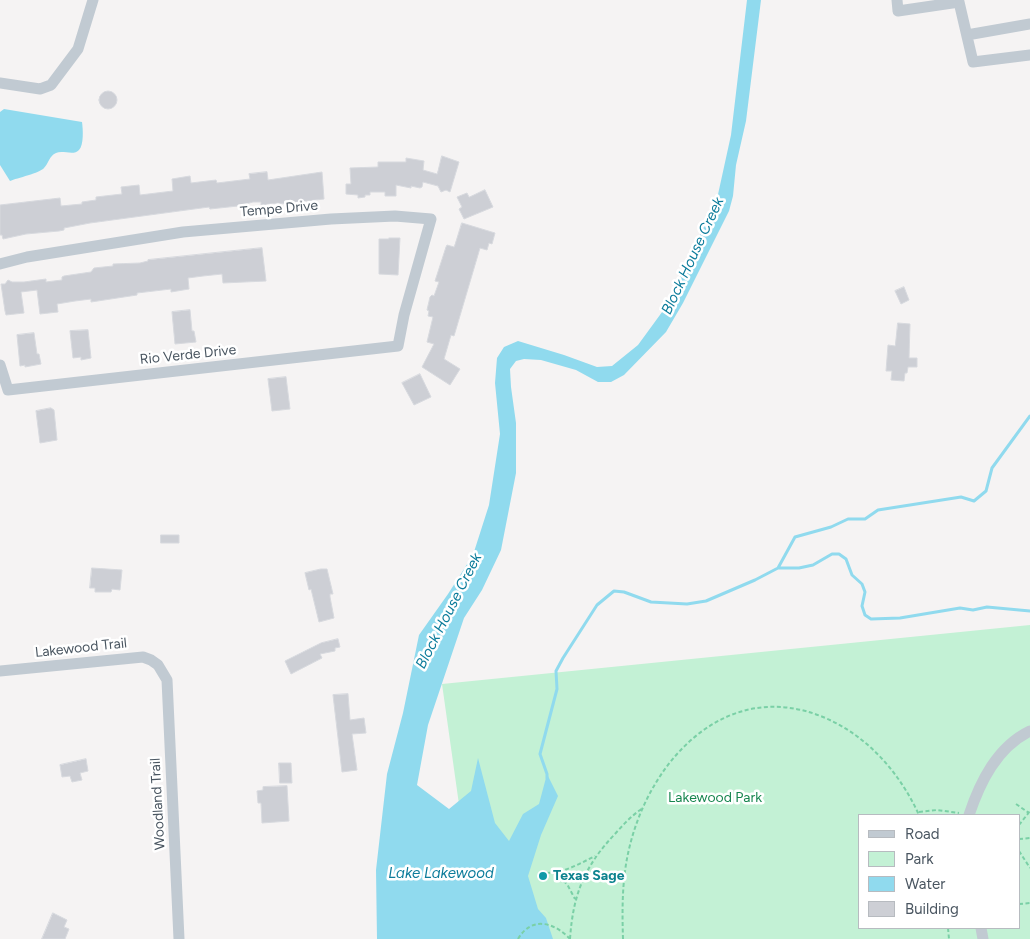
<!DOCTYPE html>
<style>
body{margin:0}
#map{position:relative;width:1030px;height:939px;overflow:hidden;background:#f5f3f3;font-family:Figtree,sans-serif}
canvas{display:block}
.legend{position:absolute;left:858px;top:814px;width:162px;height:115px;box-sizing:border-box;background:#fff;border:1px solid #b7bbc0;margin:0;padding:6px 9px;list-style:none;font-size:15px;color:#4a5661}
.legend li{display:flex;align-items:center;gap:10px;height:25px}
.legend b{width:25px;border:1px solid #b7bbc0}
</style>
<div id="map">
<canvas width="1030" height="939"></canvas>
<ul class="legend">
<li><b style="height:6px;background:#c1cad2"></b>Road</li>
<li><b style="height:14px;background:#c3f1d5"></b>Park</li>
<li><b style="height:14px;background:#90daee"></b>Water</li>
<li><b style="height:14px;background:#cdcfd5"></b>Building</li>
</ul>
</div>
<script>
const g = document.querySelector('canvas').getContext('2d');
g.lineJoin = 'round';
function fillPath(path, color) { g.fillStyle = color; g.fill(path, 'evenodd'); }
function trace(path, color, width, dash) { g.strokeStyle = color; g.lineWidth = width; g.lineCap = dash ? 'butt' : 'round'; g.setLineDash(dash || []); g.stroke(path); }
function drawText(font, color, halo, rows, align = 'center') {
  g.font = font + ' Figtree,sans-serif'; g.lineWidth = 5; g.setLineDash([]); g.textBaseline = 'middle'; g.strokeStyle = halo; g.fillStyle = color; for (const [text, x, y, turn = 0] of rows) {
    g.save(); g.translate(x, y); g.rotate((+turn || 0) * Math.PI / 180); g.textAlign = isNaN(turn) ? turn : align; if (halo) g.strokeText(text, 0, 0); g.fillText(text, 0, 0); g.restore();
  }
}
fillPath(new Path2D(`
 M1030,625V939H478L442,684ZM859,815H1019V928H859Z`), '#c3f1d5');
fillPath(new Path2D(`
 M747,0H761L746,121L736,165L733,196L729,211L683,303L666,332L624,375L611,382H598L576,370L541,360L524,359L516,361L510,369L511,387L516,423V473L501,550L482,590L464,618L428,725L417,785L449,809L471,791L478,758L495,823L509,841L523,814L539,804L547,774L558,796L541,835L528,876L538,909L546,918L553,939H377L376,870L387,774L403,713L419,635L448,594L473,555L489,505L500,434L495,383L497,358L504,347L518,341L564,355L597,367L612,366L638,345L665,308L717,199L731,135Z
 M4,109L82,122C83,129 84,145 79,150C74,156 63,150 56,153C49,156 49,163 44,168C40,173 17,178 10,181L0,165V112Z`), '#90daee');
trace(new Path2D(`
 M778,568L795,537L831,527L848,519H865L878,510L961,497L974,501L986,491L992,468L1030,416
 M547,778V774L540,754L557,689L556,671L563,658L597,605L614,591L624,592L651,602L687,604L706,601L755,580L778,568H799L813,565L832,554H839L846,559L852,575L862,584L865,592L862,606L865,615L871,619L900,618L960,608L973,610L987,607L1030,611`), '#90daee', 3);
const building = new Path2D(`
 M99 100a9 9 0 1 1 18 0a9 9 0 1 1-18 0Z
 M442,156L459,162L450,192L446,190L441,192L438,186L423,182L422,187L420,188L411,186V188L396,185V196H385V192H370V195H365V197L358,198V195L346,194V184H351L350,168L378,167V162H406V158L424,161L423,170L437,174Z
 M267,172L268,180L322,172L324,199L280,204L278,203L261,205V202H253L238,206L210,209L209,207L90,223L64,228V230L59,231L26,234L3,239L2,235H0V205L60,198L61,206L82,204V202L96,200V197L122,194L121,187L139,185L140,195L173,191L172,179L190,176L191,183L216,180L217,183L250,179L249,174Z
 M485,190L493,207L464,219L459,209L462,207L457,197L467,193L469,197Z
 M462,223L495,233L492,244L489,243L487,250L480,248L454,336L451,335L444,359L460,369L450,385L422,367L434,344L427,342L433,317L428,316L429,311L427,310L430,297L432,295L434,296L439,282L435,281L446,247L447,245L454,247Z
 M389,238H400L398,275L379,274V239H389Z
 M262,248L266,281L223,283L222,274L203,276L188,278L189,289L171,292V289L137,293V295L91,302V299L75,301L57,304L58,312L40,314L37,290L21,292L24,313L6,315L5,311L1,284H5L8,280L12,282H24L46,279V282L62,280V277L64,276L91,272L94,268L113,266V264L140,263L148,261V260Z
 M904,287L909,300L901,304L895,291Z
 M190,310L192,331H194L196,342L175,344L172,312Z
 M898,323L910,324L909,358H917V367H908L907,373H905L904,381L891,380L892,371H886L888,345L895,346Z
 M88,330L91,358L81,360V357L73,358L70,331Z
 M34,333L37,354H39L41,364L25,367V365L20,366L17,335Z
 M420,374L431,397L414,405L402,383Z
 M286,377L290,409L272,411L268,379Z
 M51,408L54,410L57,440L40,443L36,411Z
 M161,535H179V543H161Z
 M92,568L122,570L120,590L112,589L111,592H95V588H90Z
 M321,569H327L333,594H330V597L334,618L319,622L311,589L309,590L305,573Z
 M338,639L340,647L335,648V651L320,654L322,658L291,674L285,661L321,643Z
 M348,694L350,720L364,718L366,733L352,734L357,770L342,772L333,695Z
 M86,759L88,771L80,773L82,780L72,782L70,776L62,777L60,765Z
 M279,763H291L292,783H280Z
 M287,786L289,821L262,823L261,803H258L257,791L263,790V787Z
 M53,913L67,920L64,927L69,929L65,939H42Z`);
fillPath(building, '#cdcfd5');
trace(building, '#d7d9de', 1);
trace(new Path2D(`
 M1016,804L1029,813
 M919,812L937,810L959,813
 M1019,825L1030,811
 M1019,839L1030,838
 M1019,851L1030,868
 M546,873C564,873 579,864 595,856
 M553,873L567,884L575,899
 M1019,904L1030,903
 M948,928L949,939
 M518,939C532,915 555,923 570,939
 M570,939C573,895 584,867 614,835C623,825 632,815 643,808
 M623,939C622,907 622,876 630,845C652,757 728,678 823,717C867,735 900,773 919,815`), '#7ad0a6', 2, [4, 2.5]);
trace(new Path2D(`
 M897,0L898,11L959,2L973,62L1030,55
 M967,35L1030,24
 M0,83L40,89L51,85L78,49L93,0
 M0,264L27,257L183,232L331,219L395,216L431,219L404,315L398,346L8,390L0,365
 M0,671L143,657L151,660L158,665L167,680L179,939
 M969,815C980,782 997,747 1030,731
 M981,928L983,939`), '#c1cad2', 11);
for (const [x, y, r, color] of [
 [543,876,5,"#0f9aa8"]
]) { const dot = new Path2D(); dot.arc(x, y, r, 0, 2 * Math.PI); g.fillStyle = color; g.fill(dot); trace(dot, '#fff', 2); }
drawText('14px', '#4a5661', '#fff', [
 ["Tempe Drive",279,209,-5],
 ["Rio Verde Drive",188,355,-6],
 ["Lakewood Trail",81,648,-6],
 ["Woodland Trail",158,804,-93]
]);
drawText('14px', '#17864f', '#fff', [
 ["Lakewood Park",715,798]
]);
drawText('bold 14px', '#0d838f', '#fff', [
 ["Texas Sage",553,876]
], 'left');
drawText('italic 15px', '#0c7c9b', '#fff', [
 ["Block House Creek",693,256,-65],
 ["Block House Creek",449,611,-63],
 ["Lake Lakewood",441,874]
]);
</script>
